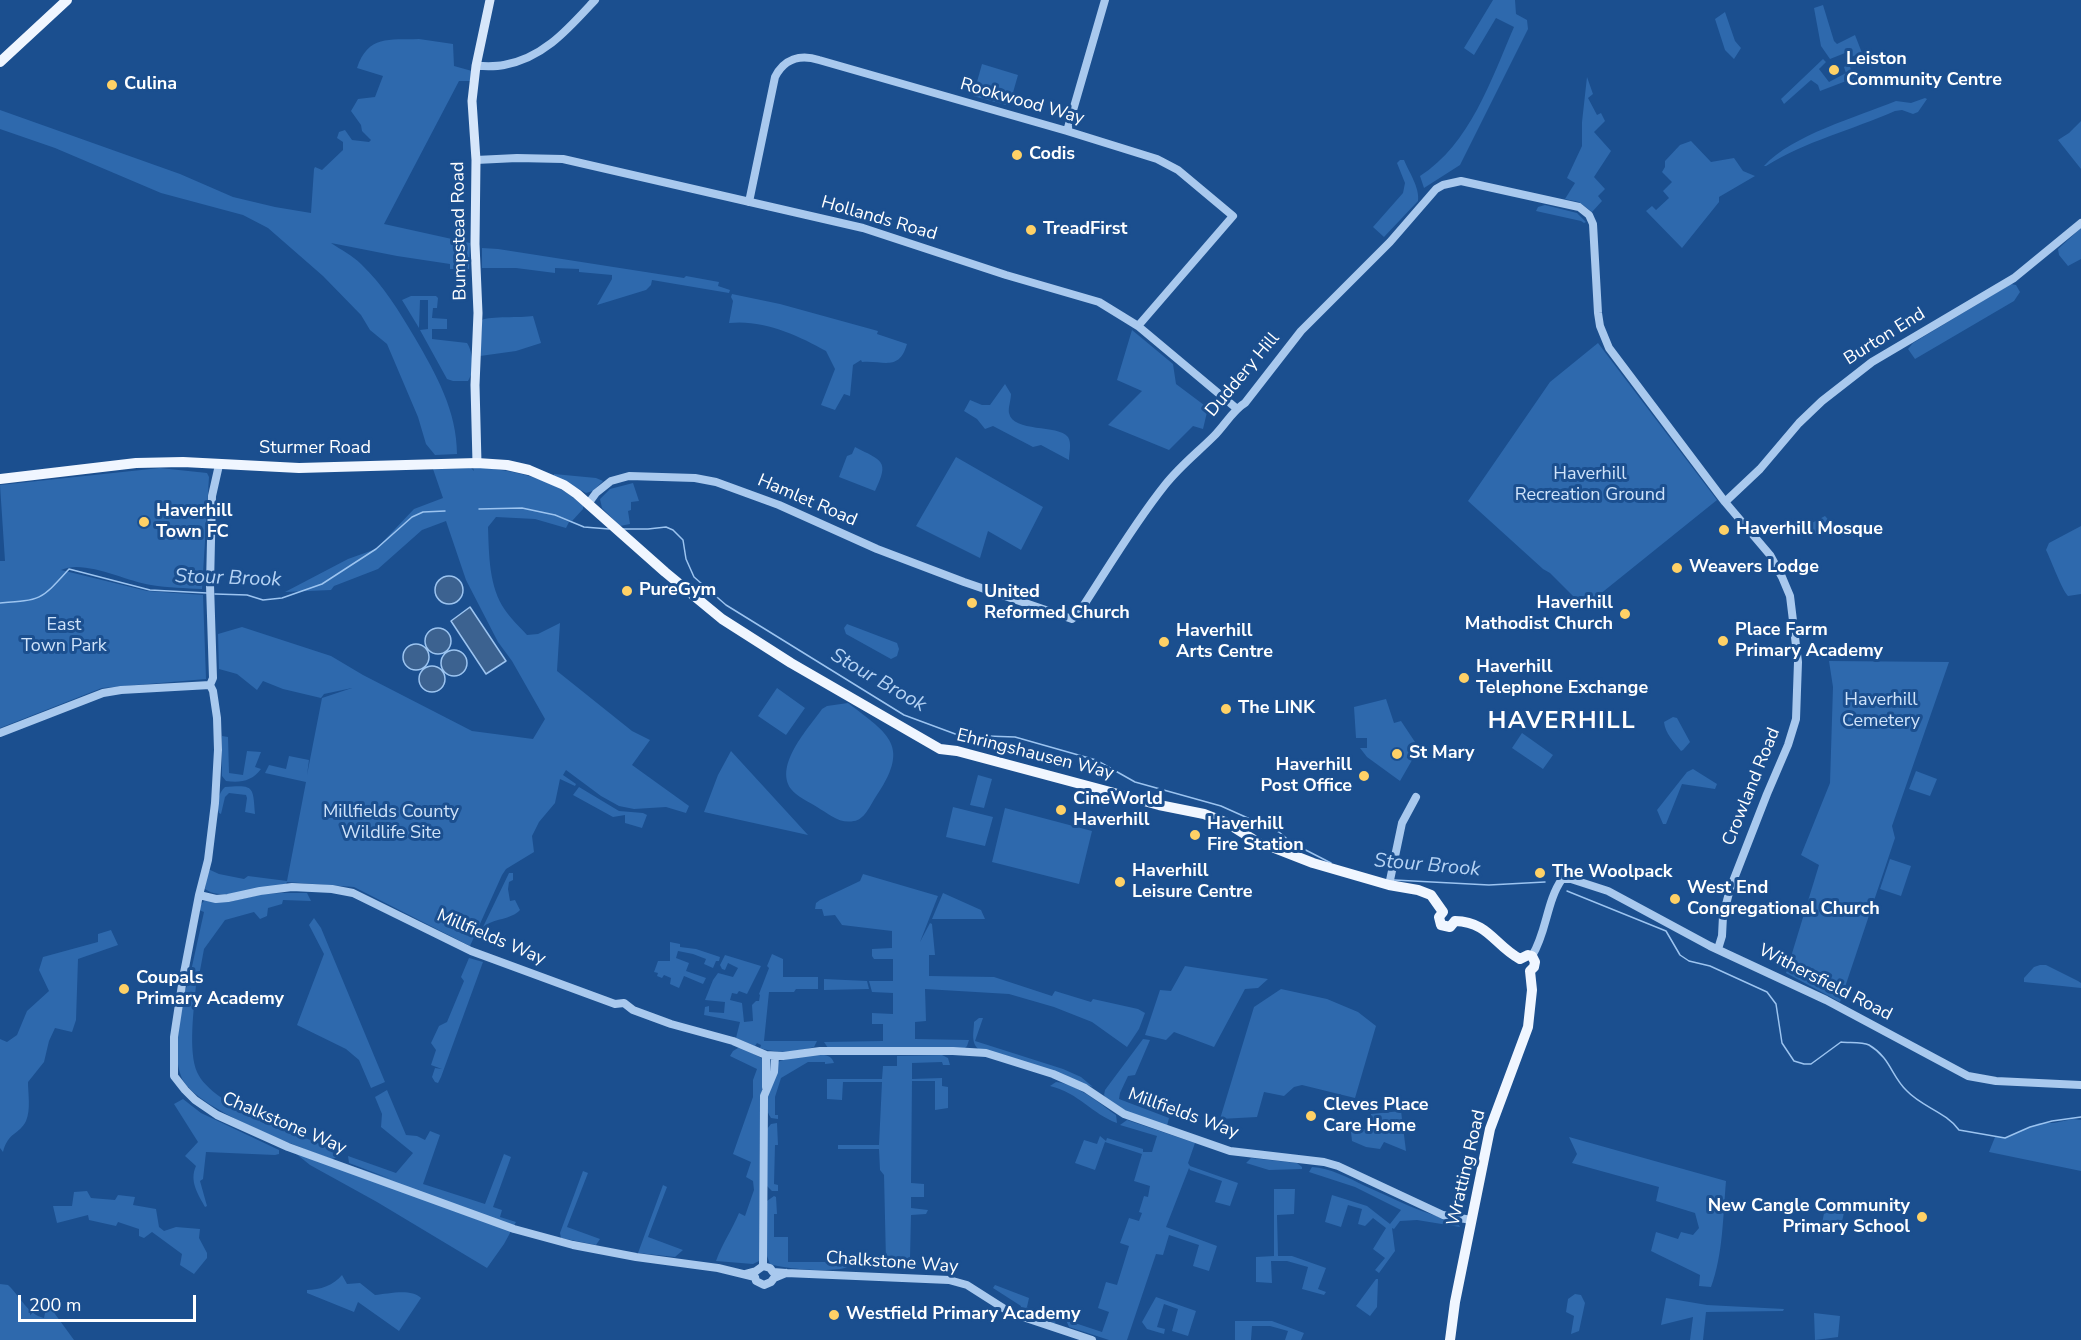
<!DOCTYPE html>
<style>
body{margin:0}
#map{position:relative;width:2081px;height:1340px;overflow:hidden;background:#1b4f8f;font-family:"Nunito Sans",sans-serif}
canvas{display:block}
.scale{position:absolute;left:18px;top:1295px;width:178px;height:27px;box-sizing:border-box;border:3px solid #fff;border-top:0;padding-left:8px;font-size:18px;line-height:21px;white-space:nowrap;color:#fff;-webkit-text-stroke:4px #1b4f8f;paint-order:stroke}
</style>
<div id="map">
<canvas width="2081" height="1340"></canvas>
<div class="scale">200 m</div>
</div>
<script>
const g = document.querySelector('canvas').getContext('2d');
g.lineJoin = 'round';
function fillPath(path, color) { g.fillStyle = color; g.fill(path, 'evenodd'); }
function trace(path, color, width, dash) { g.strokeStyle = color; g.lineWidth = width; g.lineCap = dash ? 'butt' : 'round'; g.setLineDash(dash || []); g.stroke(path); }
function drawText(font, color, halo, rows, align = 'center') {
  g.font = font + ' "Nunito Sans",sans-serif'; g.lineWidth = 6; g.setLineDash([]); g.textBaseline = 'middle'; g.strokeStyle = halo; g.fillStyle = color; for (const [text, x, y, turn = 0] of rows) {
    g.save(); g.translate(x, y); g.rotate((+turn || 0) * Math.PI / 180); g.textAlign = isNaN(turn) ? turn : align; if (halo) g.strokeText(text, 0, 0); g.fillText(text, 0, 0); g.restore();
  }
}
fillPath(new Path2D(`
 M1493,0H1515L1516,14L1527,20L1528,29L1460,165L1424,188L1420,176C1470,144 1491,80 1514,27L1496,18L1474,55L1464,48Z
 M1823,5L1834,41L1837,44L1855,35L1862,53L1848,58L1845,53L1830,59L1821,46L1814,8Z
 M1725,12L1735,41L1741,48L1734,59L1725,50L1715,19Z
 M419,39L453,44L454,66L472,71L471,81H459L384,224L470,243L469,269H450V264L397,256L331,243C341,250 352,255 361,264C384,286 399,311 415,338C436,374 457,411 457,454L435,455L426,444L418,417L387,344L370,330L361,315L323,276L268,228L243,215L161,193L55,148L0,129V110L180,174L233,197L275,207L311,213L314,169L315,167L322,170L343,150V142L337,138L339,132L345,130L352,140L369,142L371,140L362,131L361,125L351,111L358,99L375,97L383,76L357,68C368,35 389,40 419,39Z
 M1823,59L1826,62L1819,69L1829,82L1846,73L1844,67L1849,64L1854,78L1820,91L1818,85L1811,80L1784,104L1781,99Z
 M982,64L1018,75L1010,103L1006,105L973,96Z
 M1587,77L1593,94L1588,98L1597,115L1601,113L1605,121L1594,132L1611,151L1594,177L1605,189L1598,196L1602,201L1592,212L1579,202L1565,199L1575,183L1567,178L1582,146V122Z
 M1925,98L1927,99L1918,112L1913,114L1902,110L1895,111C1852,130 1806,141 1766,166H1764C1792,135 1857,117 1896,101L1911,103Z
 M2081,121V169L2058,140L2069,133Z
 M1691,141L1711,162L1734,158L1743,171L1755,176L1719,197V202L1682,248L1646,211L1652,206L1656,210L1669,198L1663,191L1672,182L1662,172L1665,167V161L1680,145Z
 M1400,160H1404C1409,172 1420,188 1418,201L1384,237L1373,227L1403,193L1405,183L1397,163Z
 M1545,205L1577,213L1586,222L1584,223L1581,221L1536,211L1538,207Z
 M2081,228V259L2068,266L2059,255L2058,249Z
 M482,248L498,249L684,278L686,276L719,282L718,286L730,290L729,293L652,280L651,285L646,290L597,305L612,279V275L579,272V269L555,268V273L516,268H482Z
 M2011,284L2016,285L2020,292L2014,301L1915,359L1908,349L1913,343Z
 M732,294L780,304L878,331L877,334L907,344C899,372 883,360 862,362L861,360L853,365L850,396L844,394L835,410L821,405L835,369L826,351C798,335 762,319 729,323L733,301L731,297Z
 M411,296H436L438,298L437,308H433L432,318L447,319V329H432V339L467,343C473,352 475,371 468,381H453L447,379L420,330L428,329V300H420L419,328L402,300Z
 M533,316L541,343L516,351L480,356L482,320C490,316 521,318 533,316Z
 M1132,330L1173,364L1176,384L1208,408L1203,429L1193,426L1169,450L1108,425L1142,391L1117,380Z
 M1598,343L1717,500L1584,607L1550,573L1543,569L1468,501L1550,382Z
 M1005,384L1011,394C1011,400 1008,408 1009,413C1013,433 1058,424 1068,437C1072,443 1069,453 1069,460L1041,445L1033,447L993,426L985,429L977,419L964,411L970,400L982,405H990Z
 M855,447C882,461 890,460 875,491L839,477L847,456L852,454Z
 M956,457L1043,507L1021,550L988,531L980,558L916,526Z
 M473,467C512,470 554,477 583,506V509L572,521L551,514L569,522L566,528L535,519L496,517L488,527C489,555 489,587 505,610C511,619 520,627 527,635L538,634L560,623L557,671L632,731L650,740L632,765L689,806L686,813L666,807L634,809L619,806L601,796L566,770L563,775L576,784L575,786L560,779L555,803L539,822L532,836L534,852L506,869L502,875L470,946L354,887L287,882L286,884C265,888 222,902 205,889L208,869L219,874L244,879L248,876L287,881L306,782L265,773L269,765L286,769L289,756L309,760L307,775L322,698L352,688L324,694L321,698L283,689L263,681L257,690L237,674L219,669L218,634L242,627L331,656L363,675L472,731L533,739L545,719L512,661L498,642L466,580L446,521L422,530L378,569L334,586L331,590L285,592L348,559L376,549L414,509L443,498L433,469L471,468L474,471Z
 M160,468L207,473L209,477L202,589C186,588 168,588 151,585C125,581 84,559 61,570L147,591L203,595L206,679L102,688L0,728V561H5L0,485Z
 M554,474L596,478L603,481L593,491L586,493L554,476Z
 M633,483L639,501L631,502V510L628,511L630,524L620,526L602,508L600,499L610,489Z
 M1825,516L1843,536L1795,532Z
 M2081,526V594L2068,596C2062,590 2051,560 2046,550L2049,543Z
 M847,624L897,643L899,649L897,656L891,659L846,634L844,628Z
 M1829,661L1949,662L1892,826L1895,838L1840,1002L1786,973L1819,865L1801,855L1830,783L1833,687Z
 M777,688L805,708L786,735L758,716Z
 M1386,699L1394,723L1401,721L1419,748L1400,781L1367,757L1360,748H1367V738H1356L1354,707Z
 M848,703C890,735 911,746 875,798C870,806 864,820 854,821C839,824 829,814 817,807C809,802 796,796 791,789C774,765 808,729 822,709L827,706Z
 M1673,717L1677,718L1690,742L1683,750L1681,751C1674,742 1665,733 1664,722Z
 M1522,733L1553,755L1543,769L1512,748Z
 M222,736L228,737L229,773L243,775L247,751L261,752L255,767L261,769C252,781 241,783 226,781L222,776Z
 M731,751L808,835L704,812L718,775Z
 M1693,769L1717,784L1715,789L1682,784L1666,824H1663L1657,810L1687,772Z
 M1916,771L1937,779L1930,796L1909,789Z
 M978,775L992,779L984,808L970,805Z
 M225,787C254,785 253,786 255,814L245,812L247,798L246,795L229,793L225,797L221,814L219,813C216,805 218,793 225,787Z
 M579,787L619,811L643,813L647,815L642,828L625,823V815L613,817L573,795Z
 M953,807L993,817L985,846L946,837Z
 M1005,808L1092,831L1079,884L992,862Z
 M1890,859L1911,866L1901,896L1880,889Z
 M509,873H513V880L509,882L508,889L510,901L515,900L520,910C511,920 494,918 483,927Z
 M863,874L938,896L920,942L930,923L932,924L935,955H929V976L994,977L1052,996L1055,991L1091,1002L1093,999L1138,1009L1145,1013L1139,1029L1127,1047L1092,1022L1054,1007L1009,994L925,989L926,1021L915,1022V1039L969,1040L967,1046L964,1049L828,1048L824,1042L883,1041V1024H872V1013L893,1014V993L872,992L869,981H893V959H874L872,956V949L892,948V931L842,925L835,915L824,916L822,909H815L816,903L820,900L860,881Z
 M282,893H307L311,901L283,900L282,904L268,908L267,916L260,919L254,912L225,920L204,949L199,976L194,977L191,971L204,912L199,910L200,905L205,900L229,902L262,894Z
 M943,893L981,910L985,919H932Z
 M314,918L321,928L385,1082L371,1088L359,1060L346,1049L297,1025L324,954L309,925Z
 M111,930L118,945L78,959L76,1020L72,1032L55,1028L49,1041L44,1062L28,1082C28,1093 31,1110 26,1121C19,1135 8,1132 3,1152L0,1148V1039L7,1042L17,1035L27,1011L49,991L39,970L43,957L98,942V934Z
 M670,942L680,944V947L696,949L720,957L719,961H716L713,968L704,964L706,959L693,954L678,951L676,958L689,963L686,971L706,978L703,984L684,976L679,988L670,984L671,978L664,975L662,978L657,976L658,973L654,972L658,961H670Z
 M772,954L783,959V977H818V989H796L794,992H769L764,1041H817L814,1047C795,1052 779,1054 760,1048L761,1045L757,1043L755,1046L736,1038L740,1022L704,1015L705,1007L709,1006V1012L724,1013L725,1002L705,1000L713,980L718,973L733,977L738,968L728,963L725,970L722,969L720,965L725,955L761,966L747,994L739,991L737,994L732,993L730,1000L742,1003L744,1022L753,1021L752,1005L756,1001H759L760,995L759,994L769,968L767,966Z
 M469,958L483,962L441,1077L438,1083L435,1082L432,1077L435,1068L442,1069L431,1065L436,1050L431,1043L439,1026L447,1022L464,981L461,977Z
 M2040,965H2046L2078,981L2081,983V988L2024,982V978L2034,967Z
 M1185,966L1268,979L1258,988L1245,989L1214,1047L1174,1032L1166,1040L1145,1035L1160,990L1171,991Z
 M824,979L867,981L869,989L824,990Z
 M188,984L196,985C194,1008 188,1051 197,1072C213,1108 304,1136 340,1152L337,1157L332,1159C299,1147 192,1108 181,1076C172,1052 181,1015 185,990Z
 M1281,989L1327,999L1358,1012L1376,1026L1355,1098L1302,1085L1294,1087L1284,1096L1264,1092L1257,1117L1220,1119L1254,1007Z
 M979,1018H983L975,1041L1063,1069L1081,1077L1093,1087L980,1050C970,1044 974,1032 974,1022Z
 M1143,1039L1150,1040L1135,1075L1128,1076L1120,1093L1119,1099L1169,1118L1167,1126C1149,1120 1113,1112 1104,1095L1105,1090Z
 M738,1048H743L763,1059V1085L760,1100L759,1261L753,1264L716,1261C722,1244 732,1230 739,1213L745,1216L754,1190L753,1181L746,1177L751,1162L733,1154L753,1097V1080L757,1069L730,1056L733,1051Z
 M808,1055C818,1055 831,1052 834,1063L825,1064V1062H808L781,1078L775,1097V1115H778V1119L771,1118C760,1103 773,1077 778,1062C784,1058 800,1058 808,1055Z
 M942,1055L948,1058L950,1065H943L942,1062L912,1063V1079L942,1078V1086L948,1087V1108L935,1110V1081H912L911,1183L924,1184V1197H911V1208L928,1210L926,1214L911,1215L910,1258L906,1263L896,1268L886,1261L884,1175L880,1170L879,1149H838V1145H879L882,1082H843L842,1100L827,1099V1079H882L883,1066H897V1056Z
 M1056,1082C1077,1084 1099,1103 1116,1115L1117,1123C1092,1114 1079,1093 1050,1086Z
 M387,1090L406,1135L417,1136L425,1140L430,1131L440,1135L423,1184L485,1204L504,1154L511,1157L493,1207L502,1210L500,1217L516,1222L504,1244L487,1268L377,1202L310,1165L294,1152L346,1170L349,1165L391,1179L349,1163L348,1156L396,1173L413,1153L381,1127L382,1114L375,1097Z
 M183,1099L201,1113L279,1150V1154L275,1155L206,1152L203,1179L200,1181L207,1206L205,1207C198,1194 189,1181 196,1166L185,1156L198,1142L174,1104Z
 M1401,1111L1406,1151L1384,1142L1380,1149L1366,1147L1352,1141L1351,1132L1370,1128L1371,1114Z
 M2073,1119L2081,1120V1171L1989,1152L1995,1137H2008L2039,1123H2054Z
 M1127,1120L1195,1143L1188,1163L1190,1166L1238,1183L1230,1206L1215,1202L1222,1181L1190,1170L1189,1168L1166,1227L1217,1246L1209,1271L1193,1266L1199,1245L1169,1235L1163,1255L1156,1254L1127,1340H1109L1069,1327L1066,1320L1102,1332L1109,1312L1098,1308L1106,1282L1117,1285L1129,1246L1120,1243L1129,1218L1139,1221L1142,1213L1139,1212L1144,1196L1148,1197L1150,1186L1134,1181L1142,1154L1105,1142L1095,1170L1075,1163L1084,1140L1097,1144L1100,1136L1106,1141L1107,1138L1143,1149V1152H1152L1157,1136L1120,1125Z
 M777,1123L778,1145H775L774,1184L778,1185V1191H772L767,1186V1129L771,1124Z
 M1569,1137L1726,1181C1723,1216 1723,1255 1711,1287L1699,1286L1700,1275L1651,1251L1656,1232L1678,1239L1681,1232L1693,1235L1699,1228L1695,1213L1656,1201L1659,1187L1572,1163L1577,1154Z
 M1251,1158L1297,1163L1302,1167V1169L1269,1170L1246,1163Z
 M1312,1167C1330,1168 1349,1178 1365,1186C1395,1199 1424,1215 1457,1221L1460,1227L1417,1220L1400,1221L1394,1229L1392,1228L1395,1251L1379,1273L1375,1270L1385,1258L1373,1249L1386,1228L1373,1218L1365,1226L1358,1224L1362,1209L1348,1205L1341,1227L1325,1222L1332,1195L1367,1206L1390,1224L1401,1210L1355,1187L1309,1172Z
 M583,1171L588,1173L567,1227L600,1239L596,1245L561,1238L560,1233Z
 M663,1185L667,1187L648,1237L683,1250L675,1257L638,1253Z
 M1274,1189H1295L1294,1214L1277,1215L1278,1256H1292L1326,1268L1318,1289L1326,1292L1324,1295L1302,1289L1308,1267L1287,1261H1271L1272,1283L1256,1282V1257L1274,1256Z
 M87,1191L91,1198L115,1200L118,1195L135,1197L133,1205L156,1209L159,1227L164,1231L176,1227L200,1229L199,1238L207,1253V1258L194,1274L180,1265L182,1254L152,1232L144,1238L139,1236V1229L118,1222L116,1226L89,1220L88,1215L57,1223L53,1206H72L74,1192Z
 M774,1196L776,1197L777,1214H774V1237H788V1262H848L847,1267C834,1273 784,1269 770,1264L767,1256V1201Z
 M1827,1199L1846,1204L1840,1230L1821,1228Z
 M342,1275L347,1284L360,1283L375,1295C388,1294 411,1288 421,1298L399,1331L358,1302L354,1312L307,1293V1290C320,1290 334,1285 342,1275Z
 M1376,1279H1378L1377,1307L1370,1316L1356,1306Z
 M0,1284L8,1285C21,1297 27,1314 44,1318L47,1303L74,1340H0Z
 M995,1285L1029,1298L1027,1307L1061,1319L1054,1323L1020,1312L1021,1306L993,1288Z
 M1575,1294L1581,1295L1585,1303L1579,1331L1571,1334L1574,1316L1566,1312L1568,1299Z
 M1156,1297L1196,1311L1188,1336L1172,1331L1178,1309L1164,1304L1157,1327L1165,1329L1164,1334L1147,1329L1142,1322Z
 M1666,1298L1707,1305L1784,1309L1783,1311L1706,1312L1703,1340H1690L1693,1317L1661,1325Z
 M1814,1313L1840,1316L1838,1337L1815,1340Z
 M1235,1321H1272L1304,1333L1301,1340H1285L1288,1331L1270,1326H1252L1251,1340H1235Z`), '#2e69ad');
const water = new Path2D(`
 M435 590a14 14 0 1 1 28 0a14 14 0 1 1-28 0Z
 M470,607L506,661L486,674L451,621Z
 M425 641a13 13 0 1 1 26 0a13 13 0 1 1-26 0Z
 M403 657a13 13 0 1 1 26 0a13 13 0 1 1-26 0Z
 M441 663a13 13 0 1 1 26 0a13 13 0 1 1-26 0Z
 M419 679a13 13 0 1 1 26 0a13 13 0 1 1-26 0Z`);
fillPath(water, '#3c6290');
trace(water, '#9cc4f0', 1.5);
trace(new Path2D(`
 M479,509L522,508L555,515L584,527L609,529
 M622,529H648L666,527L673,530L683,540L686,559L694,577L726,605L904,715L958,735L1015,737L1096,760L1135,782L1221,806L1279,832L1292,843L1331,863
 M215,594L247,595L263,600L282,598L322,584L376,549L412,517L423,512L445,511
 M0,603C42,600 41,600 69,569L150,590L207,593
 M1394,880L1489,885L1545,882
 M1567,891L1666,931L1680,955L1689,961L1710,966L1767,992L1776,1004L1782,1043L1794,1061L1804,1064H1811L1841,1042C1849,1043 1862,1042 1869,1045C1891,1058 1891,1076 1907,1091C1922,1107 1946,1112 1959,1130L2005,1138L2030,1127L2052,1121L2081,1117`), '#9cc4f0', 1.5);
trace(new Path2D(`
 M476,66C485,66 495,67 504,65C544,58 569,28 595,0
 M1067,131L1105,0
 M476,160L517,158L563,159L863,228L1006,275L1099,302L1138,326L1236,408
 M749,202L775,77C784,59 800,54 819,60L1067,131L1157,159L1178,170L1233,216L1138,326
 M219,465L212,496L210,585L213,678L210,685L213,691L217,718L218,750L215,803L208,860L199,895L183,978L174,1037V1076L185,1090L195,1100L217,1115L288,1147L514,1229L573,1245L636,1257L718,1268L755,1277L756,1281L764,1285L771,1282L774,1278L786,1273
 M1725,502L1760,469L1799,423L1822,401L1872,362L2014,278L2081,223
 M588,504L596,493L611,481L629,476L695,478L716,482L779,505L877,549L964,582L1072,619L1078,614C1107,570 1133,525 1165,485C1180,466 1198,452 1214,436C1224,426 1234,409 1245,403L1301,331L1390,242L1436,189L1443,185L1461,181L1579,207L1589,215L1593,224L1598,313L1600,326L1609,348L1725,502L1770,555L1782,577L1790,596L1798,662L1796,719L1788,745L1767,794L1730,889L1723,916L1722,936L1718,949
 M0,733L103,693L121,690L210,685
 M1389,885L1402,823L1416,797
 M199,895L216,899L228,898L260,891L292,887L332,889L353,893L471,951L615,1004L624,1003L633,1010L671,1024L733,1041L766,1055L783,1056L820,1051H953L986,1053L1053,1074L1085,1088L1124,1114L1230,1151L1324,1162L1338,1166L1443,1215L1471,1220
 M1532,956C1547,932 1546,902 1562,879H1571L1608,891L1710,946L1826,1000L1968,1076L1996,1081L2081,1085
 M766,1087V1055
 M763,1266L764,1096L774,1072L775,1056
 M745,1274L756,1271L763,1266L770,1268L773,1272L786,1273L949,1280L967,1285L1011,1313L1092,1340`), '#a9c9ee', 8);
trace(new Path2D(`
 M477,463L475,385L478,313L475,244L476,160L472,101L476,66L490,0`), '#d6e6fa', 9);
trace(new Path2D(`
 M0,62L67,0
 M0,479L136,463L183,462L299,468L477,463L507,465L529,470L564,485L577,494L665,572L722,619L791,663L940,749L957,751L1159,805L1204,814L1227,823L1259,843
 M1272,847L1313,863L1389,885L1418,890L1431,895L1443,912
 M1443,912L1439,917L1441,925L1450,927L1455,921
 M1455,921C1489,922 1494,945 1520,959
 M1450,1340L1455,1302L1490,1129L1528,1027L1532,990L1530,971L1534,967L1535,962L1532,956L1528,955L1520,959`), '#f0f6ff', 10);
for (const [x, y, r, color] of [
 [1834,70,6,"#ffd166"],
 [112,85,6,"#ffd166"],
 [1017,155,6,"#ffd166"],
 [1031,230,6,"#ffd166"],
 [144,522,6,"#ffd166"],
 [1724,530,6,"#ffd166"],
 [1677,568,6,"#ffd166"],
 [627,591,6,"#ffd166"],
 [972,603,6,"#ffd166"],
 [1625,614,6,"#ffd166"],
 [1723,641,6,"#ffd166"],
 [1164,642,6,"#ffd166"],
 [1464,678,6,"#ffd166"],
 [1226,709,6,"#ffd166"],
 [1397,754,6,"#ffd166"],
 [1364,776,6,"#ffd166"],
 [1061,810,6,"#ffd166"],
 [1195,835,6,"#ffd166"],
 [1540,873,6,"#ffd166"],
 [1120,882,6,"#ffd166"],
 [1675,899,6,"#ffd166"],
 [124,989,6,"#ffd166"],
 [1311,1116,6,"#ffd166"],
 [1922,1217,6,"#ffd166"],
 [834,1315,6,"#ffd166"]
]) { const dot = new Path2D(); dot.arc(x, y, r, 0, 2 * Math.PI); g.fillStyle = color; g.fill(dot); trace(dot, '#1b4f8f', 2); }
drawText('bold 18px', '#fff', '#1b4f8f', [
 ["Leiston",1846,60],
 ["Community Centre",1846,81],
 ["Culina",124,85],
 ["Codis",1029,155],
 ["TreadFirst",1043,230],
 ["Haverhill",156,512],
 ["Town FC",156,533],
 ["Haverhill Mosque",1736,530],
 ["Weavers Lodge",1689,568],
 ["PureGym",639,591],
 ["United",984,593],
 ["Reformed Church",984,614],
 ["Haverhill",1613,604,"right"],
 ["Mathodist Church",1613,625,"right"],
 ["Place Farm",1735,631],
 ["Primary Academy",1735,652],
 ["Haverhill",1176,632],
 ["Arts Centre",1176,653],
 ["Haverhill",1476,668],
 ["Telephone Exchange",1476,689],
 ["The LINK",1238,709],
 ["St Mary",1409,754],
 ["Haverhill",1352,766,"right"],
 ["Post Office",1352,787,"right"],
 ["CineWorld",1073,800],
 ["Haverhill",1073,821],
 ["Haverhill",1207,825],
 ["Fire Station",1207,846],
 ["Haverhill",1132,872],
 ["Leisure Centre",1132,893],
 ["The Woolpack",1552,873],
 ["West End",1687,889],
 ["Congregational Church",1687,910],
 ["Coupals",136,979],
 ["Primary Academy",136,1000],
 ["Cleves Place",1323,1106],
 ["Care Home",1323,1127],
 ["New Cangle Community",1910,1207,"right"],
 ["Primary School",1910,1228,"right"],
 ["Westfield Primary Academy",846,1315]
], 'left');
drawText('18px', '#fff', '#1b4f8f', [
 ["Rookwood Way",1022,102,16],
 ["Hollands Road",879,219,16],
 ["Bumpstead Road",460,231,-91],
 ["Burton End",1885,337,-32],
 ["Duddery Hill",1243,375,-50],
 ["Sturmer Road",315,449],
 ["Hamlet Road",807,501,23],
 ["Ehringshausen Way",1035,755,14],
 ["Crowland Road",1752,787,-68],
 ["Millfields Way",491,938,23],
 ["Withersfield Road",1825,983,27],
 ["Millfields Way",1183,1114,20],
 ["Chalkstone Way",284,1124,23],
 ["Wratting Road",1467,1168,-77],
 ["Chalkstone Way",892,1263,4]
]);
drawText('18px', '#cfe3fa', '#1b4f8f', [
 ["Haverhill",1590,475],
 ["Recreation Ground",1590,496],
 ["East",64,626],
 ["Town Park",64,647],
 ["Haverhill",1881,701],
 ["Cemetery",1881,722],
 ["Millfields County",391,813],
 ["Wildlife Site",391,834]
]);
drawText('italic 20px', '#b5d3f5', '#1b4f8f', [
 ["Stour Brook",228,579,2],
 ["Stour Brook",878,681,30],
 ["Stour Brook",1427,866,5]
]);
g.letterSpacing = '1.5px';
drawText('bold 24px', '#fff', '#1b4f8f', [
 ["HAVERHILL",1562,722]
]);
g.letterSpacing = '0px';
</script>
